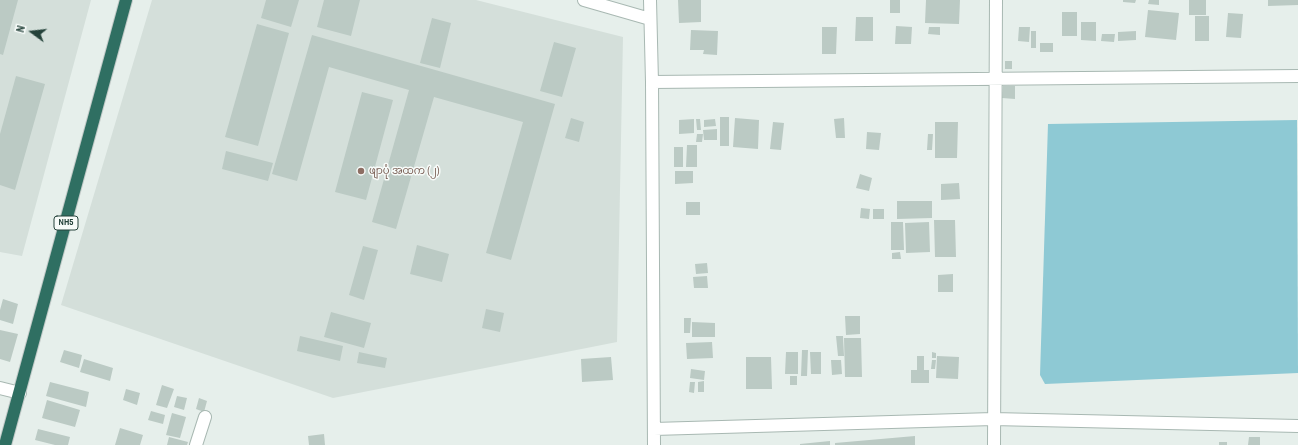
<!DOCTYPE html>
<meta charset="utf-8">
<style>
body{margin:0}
#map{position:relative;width:1298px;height:445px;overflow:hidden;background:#e6efeb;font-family:"Archivo Narrow",sans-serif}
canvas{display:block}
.north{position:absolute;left:12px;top:12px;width:40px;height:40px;-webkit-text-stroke:3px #f7fbf9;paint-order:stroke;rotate:285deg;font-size:11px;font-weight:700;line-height:16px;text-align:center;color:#24423a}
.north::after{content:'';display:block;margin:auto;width:14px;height:18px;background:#24423a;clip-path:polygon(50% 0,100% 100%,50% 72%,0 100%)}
</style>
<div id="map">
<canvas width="1298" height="445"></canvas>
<div class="north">N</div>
</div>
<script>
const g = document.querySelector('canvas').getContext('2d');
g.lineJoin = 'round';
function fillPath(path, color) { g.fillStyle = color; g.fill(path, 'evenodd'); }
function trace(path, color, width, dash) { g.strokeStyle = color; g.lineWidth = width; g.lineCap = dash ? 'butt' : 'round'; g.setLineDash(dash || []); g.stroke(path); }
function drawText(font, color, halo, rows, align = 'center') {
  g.font = font + ' "Archivo Narrow","Noto Sans Myanmar",sans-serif'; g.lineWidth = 3; g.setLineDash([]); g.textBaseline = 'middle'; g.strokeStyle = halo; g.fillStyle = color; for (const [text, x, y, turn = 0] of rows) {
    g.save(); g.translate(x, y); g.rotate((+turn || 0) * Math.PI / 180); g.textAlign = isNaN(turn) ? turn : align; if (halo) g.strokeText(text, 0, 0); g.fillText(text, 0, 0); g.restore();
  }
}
fillPath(new Path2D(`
 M0,0H91L22,256L0,252Z
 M152,0H476L623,37L617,342L333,398L61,305Z`), '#d4dfda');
fillPath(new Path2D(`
 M1297,120L1298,373L1045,384L1040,375L1048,124Z`), '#8ec9d4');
fillPath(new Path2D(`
 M0,0H18L3,55L0,54Z
 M266,0H299L291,27L261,18Z
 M324,0H360L351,36L317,27Z
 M678,0H701V22L679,23Z
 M890,0H900V13H890Z
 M926,0H960L959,24L925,23Z
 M1123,0H1136L1135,3L1123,2Z
 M1149,0H1159V5L1148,4Z
 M1189,0H1206V15H1189Z
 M1268,0H1298V5L1268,6Z
 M1148,10L1179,13L1176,40L1145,37Z
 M1062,12H1077V36H1062Z
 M1228,13L1243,14L1241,38L1226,37Z
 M1195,16H1209V41H1195Z
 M856,17H873V41H855Z
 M432,18L451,23L440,68L420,63Z
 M1081,22H1096V41L1081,40Z
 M257,24L289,33L258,146L225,137Z
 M896,26L912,27L911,44H895Z
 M822,27H837L836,54H822Z
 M929,27H940V35L928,34Z
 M1019,27H1030L1029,42L1018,41Z
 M691,30L718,31L717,55L703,54L704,50H690Z
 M1031,31H1036V48H1031Z
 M1136,31V40L1118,41V32Z
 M1102,34H1115L1114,42L1101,41Z
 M312,35L555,104L511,260L486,253L523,122L434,97L396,229L372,222L409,90L329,67L297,181L272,174Z
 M554,42L576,48L562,97L540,91Z
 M1040,43H1053V52H1040Z
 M1005,61H1012V69H1005Z
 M16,76L45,84L15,190L0,185V134Z
 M1003,86H1015V99L1002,98Z
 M362,92L393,100L366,200L335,192Z
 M720,117H729V146H720Z
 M571,118L584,122L579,142L565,138Z
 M735,118L759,120L758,149L733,147Z
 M844,118L845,138H836L834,119Z
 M694,119V133L679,134V120Z
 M696,119H700L701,130H697Z
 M715,119L716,126L704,127V120Z
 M773,122L784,123L781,150L770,149Z
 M935,122H958L957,158H935Z
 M717,129V140H704L703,130Z
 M867,132L881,133L879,150L866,149Z
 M697,134H703L702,142H696Z
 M928,134H933L932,150H927Z
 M687,145H697V167H686Z
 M674,147H683V167H674Z
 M226,151L273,163L268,181L222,169Z
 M675,171H693V183L675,184Z
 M860,174L872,178L869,191L856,188Z
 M959,183L960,199L941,200V184Z
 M897,201H932V218L897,219Z
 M686,202H700V215H686Z
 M861,208L870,209L869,219L860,218Z
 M873,209H884V219H873Z
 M934,220H955L956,257H935Z
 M891,222H903L904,250H891Z
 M929,222L930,252L906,253L905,223Z
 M417,245L449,254L442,282L410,274Z
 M363,246L378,250L364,300L349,295Z
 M900,252L901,259H892V253Z
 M707,263L708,273L696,274L695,264Z
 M953,274V292H938V275Z
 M707,276L708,288H694L693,277Z
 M3,299L18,304L13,324L0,320V310Z
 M486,309L504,313L500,332L482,328Z
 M331,312L371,323L364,348L324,337Z
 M845,316H860V334L846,335Z
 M684,318H691L690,333H684Z
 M692,322L715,323V337H692Z
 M0,330L18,334L10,362L0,359Z
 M300,336L343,346L340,361L297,351Z
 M836,336H843L844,356H838Z
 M844,338H861L862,377H845Z
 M712,342L713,358L687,359L686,343Z
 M64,350L82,355L79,368L60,362Z
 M802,350H808L807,376H801Z
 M359,352L387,358L385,368L357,363Z
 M786,352H798V374H785Z
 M810,352H821V374H811Z
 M932,352L936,353V358H932Z
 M917,356H924V370H929V383H911V370H917Z
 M937,356L959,357L958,379L936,378Z
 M611,357L613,380L582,382L581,359Z
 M746,357H771L772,389H746Z
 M84,359L113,368L110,381L80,372Z
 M831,360H841L842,374L832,375Z
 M932,360H936L935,369H931Z
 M691,369L705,371L704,380L690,378Z
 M790,376H797V385H790Z
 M704,381V392H698V382Z
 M50,382L89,392L86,407L46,396Z
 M690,382H695L694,393L689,392Z
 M162,385L174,389L167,408L156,405Z
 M126,389L140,393L137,405L123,400Z
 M177,396L187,398L184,410L174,407Z
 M199,398L207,401L204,412L196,409Z
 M47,400L80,410L75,427L42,418Z
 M151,411L165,415L163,424L148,420Z
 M172,413L186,417L180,438L166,435Z
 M120,428L143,435L140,445H115Z
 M38,429L70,437L68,445H55L35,440Z
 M324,434L325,445H309L308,436Z
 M915,436V445H835V443Z
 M169,437L188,442L187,445H167Z
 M1249,437H1260V445H1248Z
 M830,441V445H800V444Z
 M1219,442H1227V445H1219Z`), '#bbcac4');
const minor = new Path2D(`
 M584,0L650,19
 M650,0L652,82L654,445
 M652,82L1298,76
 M0,388L20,393
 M654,429L993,419L1298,426
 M196,445L205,417
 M994,445L996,0`);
const highway = new Path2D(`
 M5,445L126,0`);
trace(minor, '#a8b8b2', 14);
trace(highway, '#c2cac8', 14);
trace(minor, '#fff', 12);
trace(highway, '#2f6f62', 12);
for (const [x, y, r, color] of [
 [361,171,4,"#8d6e63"]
]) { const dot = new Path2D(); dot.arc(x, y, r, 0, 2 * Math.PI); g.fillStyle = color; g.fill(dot); trace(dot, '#f7fbf9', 1.5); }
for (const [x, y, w] of [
 [66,223,24]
]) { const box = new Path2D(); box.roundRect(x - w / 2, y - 7, w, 14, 3); g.fillStyle = '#f7fbf9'; g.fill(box); trace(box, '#24423a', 1); }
drawText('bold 9px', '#24423a', null, [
 ["NH5",66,223]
]);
drawText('10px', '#785e54', '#f7fbf9', [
 ["ဖျာပုံ အထက (၂)",369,171]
], 'left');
</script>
